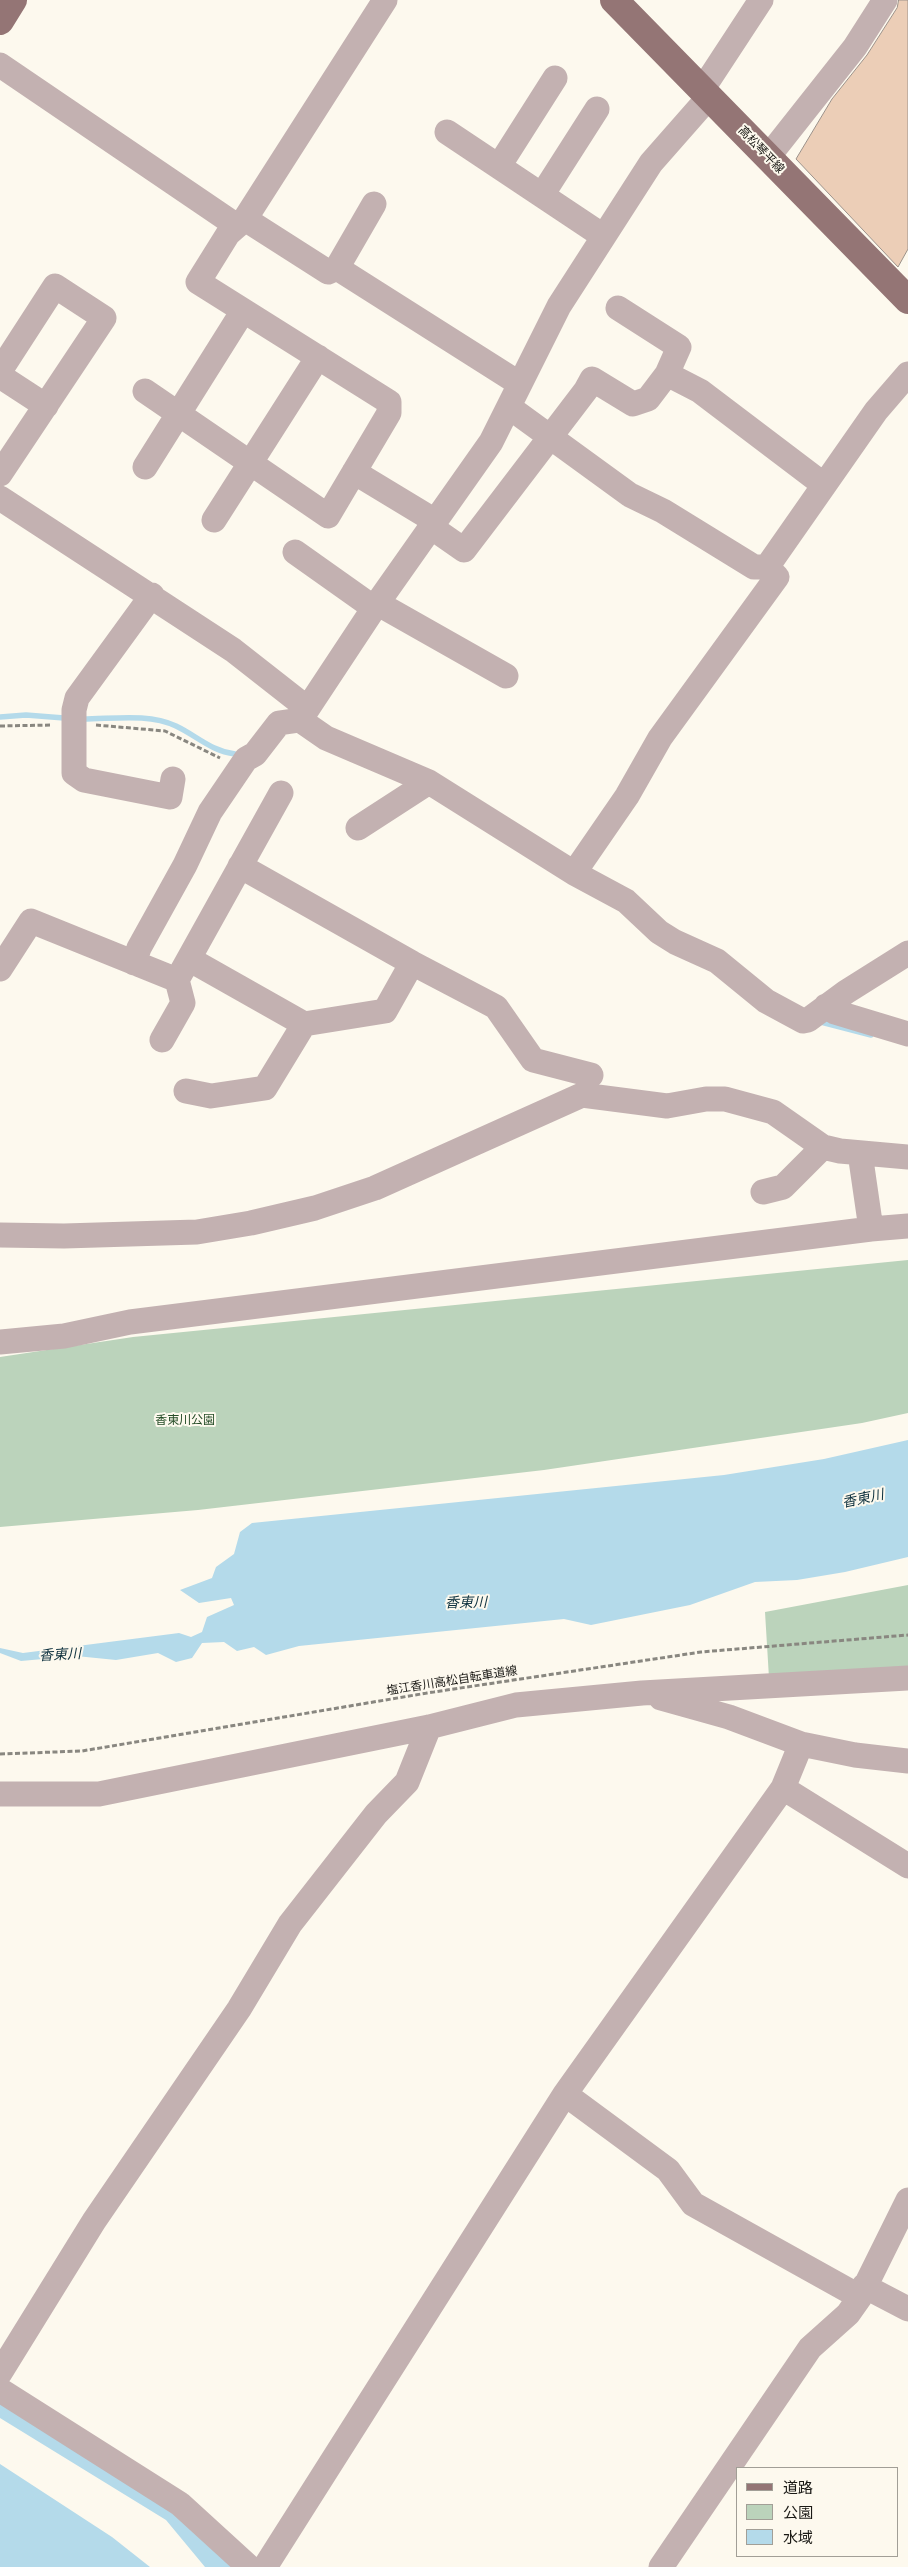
<!DOCTYPE html>
<meta charset="utf-8">
<style>
body{margin:0}
#map{position:relative;width:908px;height:2567px;overflow:hidden;background:#fdf9ee;font-family:Rubik,"Noto Sans JP",sans-serif}
canvas{display:block}
.legend{position:absolute;left:736px;top:2467px;width:162px;height:90px;box-sizing:border-box;background:#fdf9ee;border:1px solid #a29f97;margin:0;padding:6px 9px;list-style:none;font-size:15px;color:#1a1915}
.legend li{display:flex;align-items:center;gap:10px;height:25px}
.legend b{width:25px;border:1px solid #a29f97}
</style>
<div id="map">
<canvas width="908" height="2567"></canvas>
<ul class="legend">
<li><b style="height:6px;background:#947575"></b>道路</li>
<li><b style="height:14px;background:#bbd3bb"></b>公園</li>
<li><b style="height:14px;background:#b4daea"></b>水域</li>
</ul>
</div>
<script>
const g = document.querySelector('canvas').getContext('2d');
g.lineJoin = 'round';
function fillPath(path, color) { g.fillStyle = color; g.fill(path, 'evenodd'); }
function trace(path, color, width, dash) { g.strokeStyle = color; g.lineWidth = width; g.lineCap = dash ? 'butt' : 'round'; g.setLineDash(dash || []); g.stroke(path); }
function drawText(font, color, halo, rows, align = 'center') {
  g.font = font + ' Rubik,"Noto Sans JP",sans-serif'; g.lineWidth = 4; g.setLineDash([]); g.textBaseline = 'middle'; g.strokeStyle = halo; g.fillStyle = color; for (const [text, x, y, turn = 0] of rows) {
    g.save(); g.translate(x, y); g.rotate((+turn || 0) * Math.PI / 180); g.textAlign = isNaN(turn) ? turn : align; if (halo) g.strokeText(text, 0, 0); g.fillText(text, 0, 0); g.restore();
  }
}
fillPath(new Path2D(`
 M908,1260V1413L862,1423L544,1470L198,1510L0,1527V1357L133,1337Z
 M908,1585V1668L769,1678L765,1612Z`), '#bbd3bb');
fillPath(new Path2D(`
 M908,1440V1557L845,1572L797,1580L755,1582L690,1605L591,1625L564,1619L299,1646L266,1655L254,1647L237,1651L224,1642L202,1643L192,1658L176,1662L158,1653L116,1660L76,1656L21,1661L0,1653V1648L23,1653L179,1633L191,1637L202,1632L207,1617L234,1605L231,1598L199,1603L180,1590L212,1578L216,1567L234,1554L240,1532L252,1523L724,1475L824,1459Z
 M0,2396L179,2509L243,2567H205L166,2520L0,2418Z
 M0,2464L112,2537L150,2567H0Z`), '#b4daea');
trace(new Path2D(`
 M0,717L26,715L64,718
 M83,719C113,719 148,713 176,726C197,736 211,751 235,754
 M817,1021L871,1035`), '#b4daea', 5.5);
const building = new Path2D(`
 M899,0H908V249L898,267L796,159L832,99L867,55L897,8Z`);
fillPath(building, '#ecceb7');
trace(building, '#9c928b', 1);
trace(new Path2D(`
 M96,725L165,731L220,758
 M0,726L52,725
 M0,1754L82,1751L427,1693L701,1652L908,1635`), '#898780', 3, [5, 2.5]);
trace(new Path2D(`
 M0,65L237,226
 M702,90L761,0
 M447,132L603,236
 M768,157L855,47L885,0
 M499,166L555,78
 M542,195L597,109
 M245,219L328,272L337,268L520,384
 M337,268L374,204
 M618,308L679,347L667,374
 M0,371L55,286L104,318L0,474
 M0,376L46,406
 M145,391L328,516L389,413V402L198,282L228,234L245,219L385,0
 M509,407L630,495L663,511L754,567H767L876,411L908,374
 M145,467L243,311
 M354,472L435,521
 M0,498L233,650L307,708
 M214,520L318,357
 M431,527L464,550L586,390L592,379L633,404L648,399L667,374L700,391L824,485
 M295,552L374,608
 M152,595L77,698L74,710V773L84,780L170,797L173,779
 M377,603L506,676
 M300,720L374,608L491,442L559,306L651,163L709,97
 M358,828L429,782
 M574,873L627,796L660,738L777,577L767,567
 M189,959L304,1024L385,1011L412,963L240,866
 M134,963L139,948L185,865L210,812L246,759L255,754L279,723L300,720L326,738L429,782L574,873L626,901L659,932L675,942L717,961L766,1001L803,1021L808,1020L846,992L908,953
 M412,963L496,1007L533,1060L591,1075
 M0,969L31,921L177,980L281,793
 M826,1006L835,1012L908,1034
 M162,1040L183,1003L177,980
 M186,1091L211,1096L265,1088L304,1024
 M860,1153L871,1229L908,1226
 M763,1192L783,1187L823,1147
 M0,1235L64,1236L197,1232L251,1223L315,1208L375,1188L582,1095L667,1106L706,1099H725L773,1112L823,1147L840,1151L908,1157
 M0,1342L64,1336L130,1322L871,1229
 M661,1698L729,1717L801,1744L855,1755L908,1761
 M783,1788L908,1866
 M0,1794H99L429,1727L516,1705L642,1693L908,1678
 M565,2094L668,2170L693,2204L860,2297
 M864,2286L908,2309
 M0,2373L94,2221L239,2009L290,1924L376,1814L407,1782L429,1727
 M0,2390L180,2504L249,2567
 M265,2567L565,2094L783,1788L801,1744
 M661,2567L810,2348L848,2314L860,2297L908,2200`), '#c3b1b1', 25);
trace(new Path2D(`
 M614,0L908,300
 M0,21L13,0`), '#947575', 28);
drawText('12px', '#1a1915', '#fdf9ee', [
 ["高松琴平線",761,150,46],
 ["塩江香川高松自転車道線",452,1681,-9]
]);
drawText('12px', '#254c27', '#fdf9ee', [
 ["香東川公園",185,1421]
]);
drawText('italic 14px', '#0f323f', '#fdf9ee', [
 ["香東川",863,1499,-12],
 ["香東川",466,1603,-1],
 ["香東川",60,1655,-3]
]);
</script>
